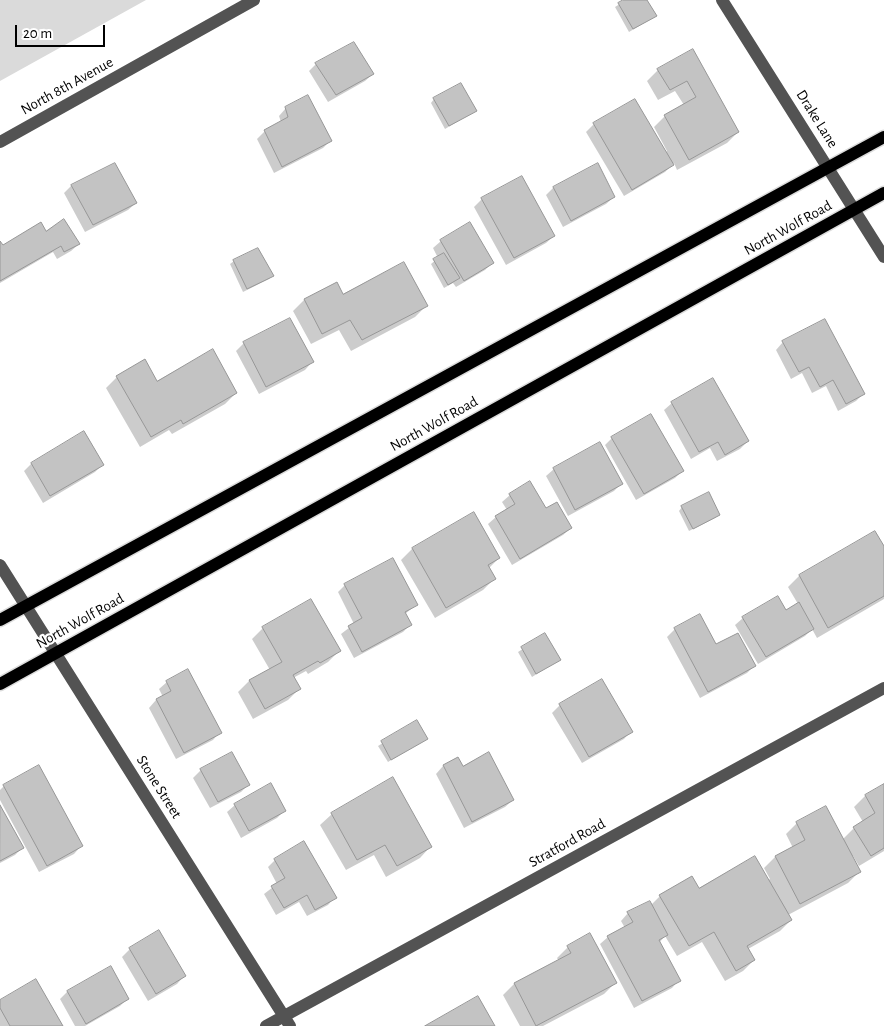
<!DOCTYPE html>
<style>
body{margin:0}
#map{position:relative;width:884px;height:1026px;overflow:hidden;background:#fff;font-family:"Alegreya Sans",sans-serif}
canvas{display:block}
.scale{position:absolute;left:15px;top:25px;width:90px;height:22px;box-sizing:border-box;border:2px solid #000;border-top:0;padding-left:6px;font-size:15px;line-height:18px;white-space:nowrap;color:#000;-webkit-text-stroke:4px #fff;paint-order:stroke}
</style>
<div id="map">
<canvas width="884" height="1026"></canvas>
<div class="scale">20 m</div>
</div>
<script>
const g = document.querySelector('canvas').getContext('2d');
g.lineJoin = 'round';
function fillPath(path, color) { g.fillStyle = color; g.fill(path, 'evenodd'); }
function trace(path, color, width, dash) { g.strokeStyle = color; g.lineWidth = width; g.lineCap = dash ? 'butt' : 'round'; g.setLineDash(dash || []); g.stroke(path); }
function drawText(font, color, halo, rows, align = 'center') {
  g.font = font + ' "Alegreya Sans",sans-serif'; g.lineWidth = 4.5; g.setLineDash([]); g.textBaseline = 'middle'; g.strokeStyle = halo; g.fillStyle = color; for (const [text, x, y, turn = 0] of rows) {
    g.save(); g.translate(x, y); g.rotate((+turn || 0) * Math.PI / 180); g.textAlign = isNaN(turn) ? turn : align; if (halo) g.strokeText(text, 0, 0); g.fillText(text, 0, 0); g.restore();
  }
}
fillPath(new Path2D(`
 M0,0H146L0,81Z`), '#dadada');
fillPath(new Path2D(`
 M626,0H646L656,16L629,32L615,7Z
 M692,50L738,132L727,143L677,170L674,163L665,172L624,196L586,132L594,124L634,100L665,153L667,151L654,127L665,116L684,105L675,91L658,100L647,81L658,70Z
 M316,64L373,74L365,81L328,102L309,71Z
 M434,99L475,111L445,129L431,103Z
 M286,108L330,141L323,148L274,173L257,139L265,131L281,122L279,116Z
 M114,164L136,203L128,210L85,232L64,193L71,186Z
 M597,165L614,197L606,204L563,227L546,195L553,188Z
 M522,178L554,236L546,243L506,265L474,207L482,199Z
 M45,233L79,244L71,251L57,259L53,252L0,283V243L3,247Z
 M441,241L492,263L485,270L456,287L453,283L444,288L431,264L438,258L433,248Z
 M234,261L272,276L269,279L243,292L230,264Z
 M336,283L343,296L426,306L415,317L351,351L339,330L311,344L293,311L304,300Z
 M783,342L863,394L856,401L838,411L826,386L812,393L802,373L791,379L776,350Z
 M244,343L312,362L305,370L259,394L236,351Z
 M117,377L157,383L236,393L225,404L172,434L169,430L140,447L106,388Z
 M672,403L748,441L740,449L717,461L710,448L691,459L664,410Z
 M612,438L682,471L675,478L636,500L605,445Z
 M31,464L102,465L95,472L43,503L24,471Z
 M554,469L622,483L614,491L568,516L546,476Z
 M510,495L545,510L571,528L563,535L512,565L488,524L496,517L507,510L502,502Z
 M682,507L719,515L715,518L689,531L679,511Z
 M473,514L499,558L488,569L494,579L483,590L435,618L401,560L412,549Z
 M875,533L884,549V599L817,638L812,629L805,636L758,664L735,625L743,618L785,611L798,604L788,587L799,576Z
 M345,585L416,605L405,614L410,625L403,632L354,658L341,634L354,624L338,592Z
 M263,628L339,651L328,662L308,674L306,671L293,678L299,689L288,700L253,719L238,692L249,681L270,670L252,639Z
 M675,629L754,666L747,673L700,698L667,637Z
 M545,635L559,660L532,677L518,652Z
 M167,682L220,732L213,740L176,759L149,708L156,700L163,697L159,689Z
 M560,705L631,731L624,739L582,763L552,713Z
 M417,722L426,739L388,762L378,746Z
 M458,759L462,767L513,800L505,807L464,828L436,774L443,766Z
 M201,770L248,785L241,792L210,808L193,778Z
 M884,785V851L859,866L853,856L851,857L859,872L848,883L788,915L791,920L780,931L748,949L754,960L743,971L725,981L702,942L677,956L665,936L659,943L679,980L672,988L634,1008L600,944L608,937L625,928L621,921L628,913L651,905L660,896L768,880L770,879L764,868L775,857L793,848L786,834L797,823L826,808L842,840L854,828L863,822L854,807L865,796Z
 M4,786L81,846L74,854L39,872L0,800V790Z
 M235,805L284,811L277,818L241,838L227,812Z
 M0,807L22,848L15,855L0,863Z
 M332,814L431,846L420,858L386,877L374,855L346,870L320,825Z
 M275,860L335,897L328,905L307,916L299,902L276,915L264,894L277,884L268,867Z
 M568,947L615,983L604,994L543,1026H520L503,995L514,984L559,961L557,958Z
 M130,949L184,976L177,984L148,1001L122,957Z
 M110,967L128,998L120,1006L85,1026H75L60,999L67,992Z
 M0,1002L62,1026H0Z`), '#0003');
const building = new Path2D(`
 M623,0H647L657,16L633,29L618,3Z
 M354,42L374,74L336,95L315,63Z
 M693,49L739,132L689,160L664,115L696,97L687,81L670,90L657,69Z
 M461,83L477,111L449,126L433,98Z
 M308,95L332,141L282,167L264,130L288,117L285,107Z
 M635,99L674,165L632,190L593,123Z
 M115,163L137,203L93,225L71,185Z
 M598,163L615,197L571,221L553,187Z
 M522,176L555,236L514,258L481,198Z
 M64,219L80,244L64,252L61,246L0,281V241L3,245L41,222L46,231Z
 M470,222L494,263L464,281L440,240Z
 M258,248L274,276L247,289L233,260Z
 M444,253L460,278L448,285L433,259Z
 M404,262L428,306L362,340L350,320L322,334L304,299L337,282L343,294Z
 M290,318L314,362L266,387L243,342Z
 M825,319L865,394L846,404L833,380L820,387L809,367L799,372L782,341Z
 M213,349L237,393L183,424L181,420L151,437L116,376L145,359L157,381Z
 M713,378L749,441L725,455L718,442L699,452L671,402Z
 M651,414L684,471L644,494L611,437Z
 M84,431L104,465L50,496L31,463Z
 M600,442L623,484L575,510L553,468Z
 M530,481L546,508L557,502L572,528L520,559L495,516L515,504L509,494Z
 M709,492L720,515L693,529L681,506Z
 M474,512L500,558L488,565L496,579L446,608L412,548Z
 M875,531L884,546V596L828,628L799,575Z
 M393,558L418,605L405,612L412,625L362,652L348,626L362,618L344,584Z
 M778,596L786,610L799,602L814,629L766,657L742,617Z
 M311,599L341,651L320,663L318,661L293,675L301,689L265,709L249,680L282,662L262,627Z
 M700,614L716,644L738,633L756,666L708,692L674,628Z
 M545,633L561,660L536,674L521,647Z
 M188,669L222,733L184,753L156,699L171,691L166,681Z
 M602,679L633,732L589,757L559,704Z
 M417,720L428,739L391,760L381,741Z
 M232,752L250,785L218,802L200,769Z
 M489,752L514,800L472,822L443,765L458,757L463,766Z
 M39,765L83,846L47,866L3,785Z
 M393,777L432,847L397,866L385,845L357,860L331,813Z
 M271,783L286,811L249,831L234,804Z
 M884,784V848L871,856L853,827L875,813L865,795Z
 M0,805L24,848L0,861Z
 M826,806L861,872L800,904L775,856L805,840L796,822Z
 M304,841L337,898L315,910L307,895L284,908L271,886L285,878L274,859Z
 M755,856L792,920L747,946L755,960L736,971L714,932L689,946L659,895L692,876L699,888Z
 M650,901L668,935L659,940L681,981L642,1001L607,936L633,922L627,912Z
 M159,930L186,976L156,994L129,948Z
 M590,933L617,983L536,1026L514,983L571,953L567,946Z
 M111,966L129,999L86,1024L67,991Z
 M36,979L63,1026H10L0,1008V1000Z
 M478,996L495,1026H425Z`);
fillPath(building, '#c3c3c3');
trace(building, '#979797', 1);
const major = new Path2D(`
 M0,620L884,137
 M0,684L884,193`);
trace(major, '#dbdbdb', 15);
trace(new Path2D(`
 M722,0L884,257
 M0,142L254,0
 M0,565L290,1026
 M266,1026L884,688`), '#535353', 12);
trace(major, '#000', 12);
drawText('15px', '#000', '#fff', [
 ["North 8th Avenue",67,86,-29],
 ["Drake Lane",817,119,58],
 ["North Wolf Road",788,228,-29],
 ["North Wolf Road",434,424,-29],
 ["North Wolf Road",80,621,-29],
 ["Stone Street",159,787,58],
 ["Stratford Road",567,843,-29]
]);
</script>
